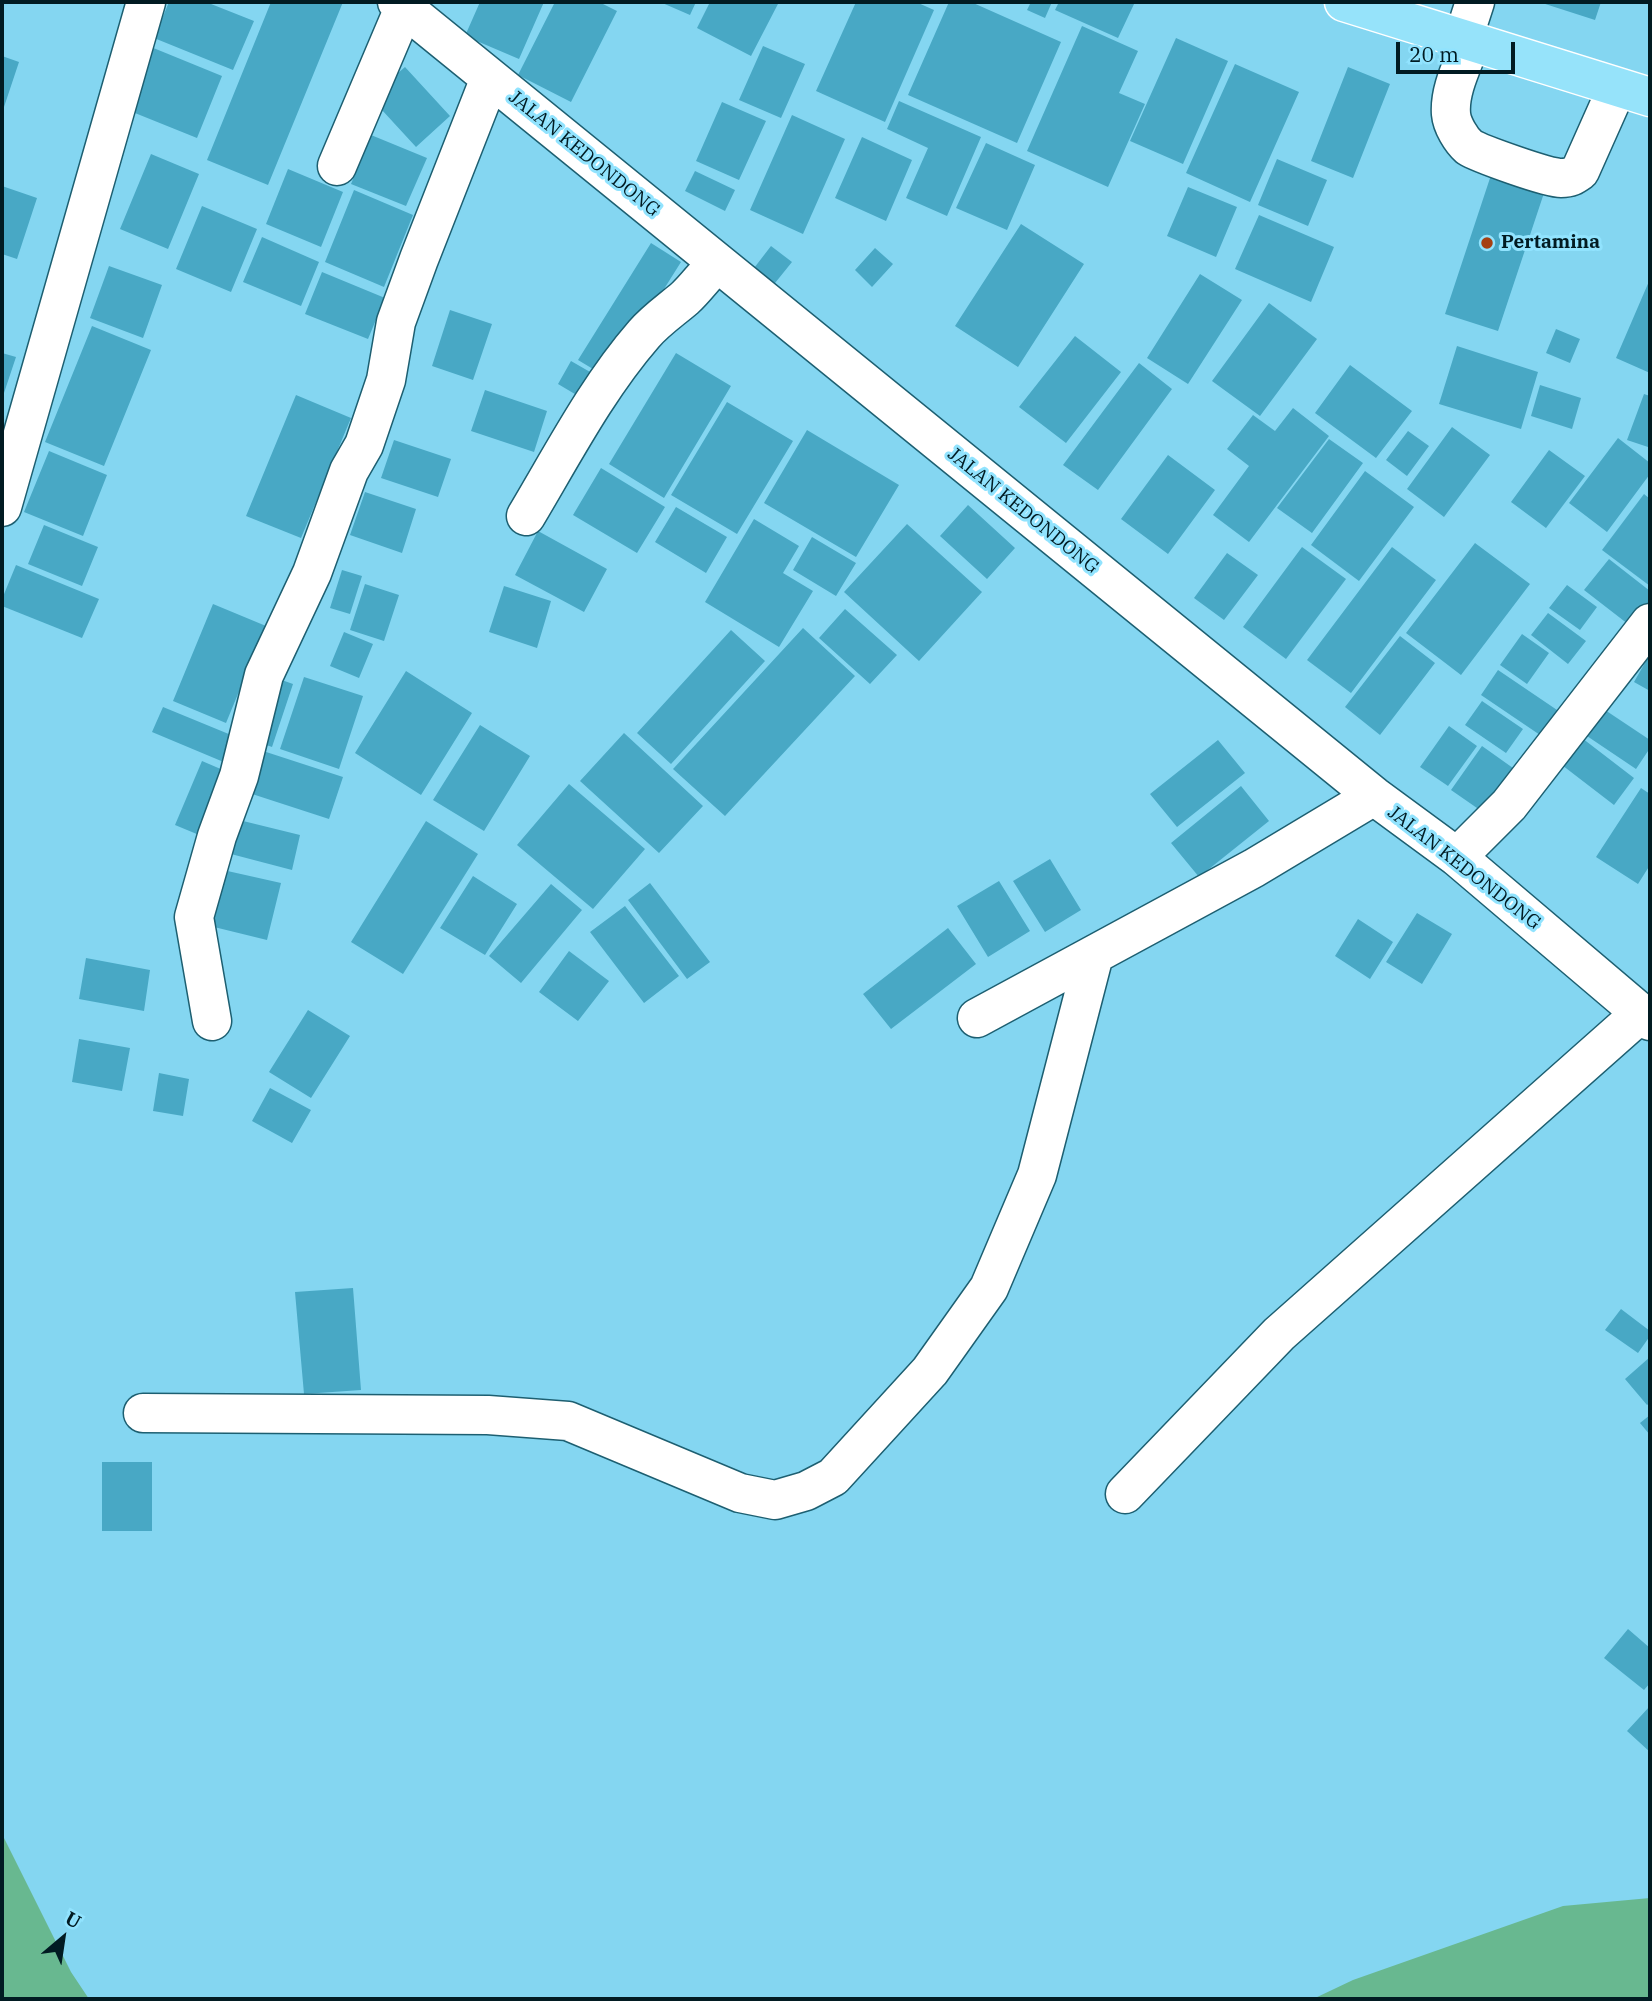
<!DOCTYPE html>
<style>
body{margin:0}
#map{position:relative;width:1652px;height:2001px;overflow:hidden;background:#84d6f1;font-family:"IBM Plex Serif",serif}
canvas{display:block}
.frame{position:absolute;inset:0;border:4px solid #011b22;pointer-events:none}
.north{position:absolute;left:28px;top:1903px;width:70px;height:70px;-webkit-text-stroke:5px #91e3fe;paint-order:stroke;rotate:29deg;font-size:19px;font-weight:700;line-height:28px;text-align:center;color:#011b22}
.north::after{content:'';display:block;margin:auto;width:24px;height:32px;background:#011b22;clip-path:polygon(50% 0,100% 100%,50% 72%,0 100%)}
.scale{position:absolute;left:1396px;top:42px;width:119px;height:32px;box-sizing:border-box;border:4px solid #011b22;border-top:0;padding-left:9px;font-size:21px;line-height:24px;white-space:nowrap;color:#011b22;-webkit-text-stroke:5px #91e3fe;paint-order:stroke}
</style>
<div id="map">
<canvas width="1652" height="2001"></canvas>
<div class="frame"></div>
<div class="north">U</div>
<div class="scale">20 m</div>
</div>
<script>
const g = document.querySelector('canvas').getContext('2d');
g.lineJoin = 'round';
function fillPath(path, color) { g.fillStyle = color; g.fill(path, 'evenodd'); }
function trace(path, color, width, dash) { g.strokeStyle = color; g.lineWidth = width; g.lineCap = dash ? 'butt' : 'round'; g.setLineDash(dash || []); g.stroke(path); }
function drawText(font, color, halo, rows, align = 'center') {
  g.font = font + ' "IBM Plex Serif",serif'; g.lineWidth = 6; g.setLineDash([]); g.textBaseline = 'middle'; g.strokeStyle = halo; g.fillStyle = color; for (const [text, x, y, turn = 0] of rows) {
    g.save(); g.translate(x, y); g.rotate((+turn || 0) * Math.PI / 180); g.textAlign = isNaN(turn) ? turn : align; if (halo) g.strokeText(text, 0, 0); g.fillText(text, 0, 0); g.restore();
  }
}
fillPath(new Path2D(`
 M2,1834L71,1972L89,1999H2Z
 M1650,1898V1999H1313L1353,1980L1563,1906Z`), '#68b890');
fillPath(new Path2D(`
 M169,2H206L254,21L233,70L154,38Z
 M271,2H343L268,185L207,160Z
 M480,2H544L519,59L465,36Z
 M555,2H599L617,11L571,102L518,75Z
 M660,2H696L690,15Z
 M710,2H779L751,56L697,28Z
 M856,2H916L934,10L885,122L816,91Z
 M949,2H971L1061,42L1017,143L908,95Z
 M1031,2H1052L1045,18L1027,10Z
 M1059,2H1135L1118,38L1055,10Z
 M1539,2H1601L1595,20Z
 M1082,26L1138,51L1119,93L1145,104L1108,187L1027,151Z
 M1176,38L1228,61L1183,164L1130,141Z
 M763,46L805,64L781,118L739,100Z
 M151,47L222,76L197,138L125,109Z
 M2,56L19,62L2,113Z
 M1235,64L1299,92L1250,202L1186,173Z
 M405,67L450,116L416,147L370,97Z
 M1348,67L1390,84L1353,178L1311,161Z
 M899,101L981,137L947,216L906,198L928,148L887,129Z
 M722,102L766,121L739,180L696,161Z
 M792,115L845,139L803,234L750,210Z
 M371,135L427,158L406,206L351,184Z
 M862,137L912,160L886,221L835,198Z
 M986,143L1035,165L1007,230L956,208Z
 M151,154L199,174L168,249L120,229Z
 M1277,159L1327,180L1308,226L1258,205Z
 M288,169L343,192L321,247L266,224Z
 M1493,169L1546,187L1498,331L1445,314Z
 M695,171L735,190L725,211L685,191Z
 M2,186L37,198L17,259L2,254Z
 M1188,187L1237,207L1216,257L1167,236Z
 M354,190L413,215L384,287L325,262Z
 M202,206L257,229L231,292L176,269Z
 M1259,215L1334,247L1311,302L1235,269Z
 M1021,224L1084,264L1018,367L955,326Z
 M262,237L319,262L301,306L243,282Z
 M651,243L681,262L608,378L578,360Z
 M771,246L792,262L771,288L751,272Z
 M875,248L893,264L872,287L855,270Z
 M109,266L162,285L143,338L90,318Z
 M322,272L385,298L368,339L305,314Z
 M1200,274L1242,300L1188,384L1147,358Z
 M1650,279V373L1616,358Z
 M1269,303L1317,339L1260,416L1212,381Z
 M450,310L492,324L473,380L432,366Z
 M92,326L151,350L104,466L45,442Z
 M1556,329L1580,339L1570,363L1546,353Z
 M1075,336L1121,372L1066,443L1019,407Z
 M1457,346L1538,372L1521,429L1439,404Z
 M2,353L16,357L2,399Z
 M676,353L731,386L664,498L609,464Z
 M571,361L604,380L590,403L558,384Z
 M1139,363L1172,389L1098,490L1063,465Z
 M1350,365L1412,411L1376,458L1315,413Z
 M1540,385L1581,398L1572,429L1531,416Z
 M485,390L547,411L534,452L471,431Z
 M1644,394L1650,396V440L1648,447L1627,440Z
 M296,395L351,418L301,538L246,516Z
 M727,402L793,441L737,534L671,495Z
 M1293,408L1329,436L1249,542L1213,515L1249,466L1227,449L1253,415L1275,431Z
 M1452,427L1490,455L1444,517L1407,489Z
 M807,430L899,485L856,557L764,503Z
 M1408,431L1429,446L1407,476L1386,460Z
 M1618,438L1650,463V474L1607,532L1569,503Z
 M1329,439L1363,463L1312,533L1277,508Z
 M394,440L451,459L438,497L381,478Z
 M1549,450L1585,476L1546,528L1511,502Z
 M49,451L107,475L83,536L24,512Z
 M1168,455L1215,490L1168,554L1121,519Z
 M601,468L665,507L637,553L573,515Z
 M1365,471L1414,507L1359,581L1311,545Z
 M365,492L416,509L402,553L350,535Z
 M1644,494L1650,499V586L1602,550Z
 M968,505L1015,548L987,579L940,536Z
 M676,507L727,537L706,573L655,542Z
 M754,519L799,546L783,573L813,591L779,647L705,602Z
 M907,524L982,592L919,661L844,592Z
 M44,525L98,547L82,586L28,564Z
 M538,531L607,569L584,612L515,575Z
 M812,537L856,563L836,596L793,570Z
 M1475,543L1530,584L1461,675L1406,633Z
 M1302,547L1346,579L1286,659L1243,627Z
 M1392,547L1436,580L1351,693L1307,660Z
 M1227,553L1258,575L1224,620L1194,598Z
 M1609,559L1650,591V614L1637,631L1584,590Z
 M16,565L99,599L82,638L2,606V599Z
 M342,570L362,576L350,614L330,608Z
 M365,584L399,595L384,641L350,630Z
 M1567,585L1597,607L1580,630L1549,608Z
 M504,586L551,601L537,648L489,632Z
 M213,604L266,626L226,723L173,701Z
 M845,609L897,655L870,684L819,638Z
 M1548,613L1586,641L1568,664L1531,635Z
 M803,628L855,676L725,816L673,769Z
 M731,630L765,661L671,764L637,733Z
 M344,632L373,644L359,678L330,666Z
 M1522,634L1549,653L1527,684L1500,665Z
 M1400,636L1435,663L1380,735L1345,707Z
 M1650,654V691L1634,682Z
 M1498,670L1560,712L1543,737L1481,695Z
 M406,671L472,713L421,795L355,753Z
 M304,677L363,696L339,769L280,749Z
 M276,678L293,684L272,747L255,741Z
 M1482,701L1523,729L1506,753L1465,725Z
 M163,707L236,737L226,763L152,732Z
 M1602,708L1650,740V748L1636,769L1584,734Z
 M480,725L530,756L484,831L433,800Z
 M1449,726L1477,746L1448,786L1420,767Z
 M624,733L703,806L659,853L580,781Z
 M1578,735L1634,778L1614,805L1558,762Z
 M1218,740L1245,773L1177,827L1150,794Z
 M1482,746L1520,773L1490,817L1451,790Z
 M260,750L343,777L329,819L246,792Z
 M202,761L230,773L204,837L175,825Z
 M569,784L645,849L593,909L517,845Z
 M1241,786L1269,821L1199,877L1171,843Z
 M1641,788L1650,794V865L1638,884L1596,857Z
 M239,820L300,835L292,870L231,854Z
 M426,821L478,854L403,974L351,942Z
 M1050,859L1081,910L1045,932L1013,881Z
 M223,870L281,883L267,940L210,926Z
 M473,876L517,904L485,955L440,928Z
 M999,881L1030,931L988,957L957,906Z
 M650,883L710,962L687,979L628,900Z
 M551,884L582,910L521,983L489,956Z
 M625,906L679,976L644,1003L590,932Z
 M1417,913L1452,934L1422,984L1386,962Z
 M1358,919L1393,942L1370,979L1335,956Z
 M948,928L976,964L891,1029L863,994Z
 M569,951L609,981L578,1021L539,992Z
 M86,958L150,970L144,1011L79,999Z
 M308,1010L350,1036L311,1098L269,1072Z
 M79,1039L130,1048L122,1091L72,1082Z
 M159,1073L189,1079L183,1116L153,1111Z
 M270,1088L311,1110L292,1143L252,1121Z
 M353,1288L361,1390L304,1394L295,1292Z
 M1621,1309L1650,1331V1336L1638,1353L1605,1330Z
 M1650,1357V1403L1647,1405L1625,1379Z
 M1650,1415V1435L1640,1423Z
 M102,1462H152V1531H102Z
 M1628,1629L1650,1648V1683L1644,1690L1604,1658Z
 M1650,1706V1752L1627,1731Z`), '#48a8c5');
const minor = new Path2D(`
 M397,2L1374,796L1457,857L1650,1021
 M1463,39L1475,2
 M1471,42C1463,64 1449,90 1451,114C1452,125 1461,140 1469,147C1478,153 1550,179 1561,178C1570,178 1573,176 1580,171L1617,88
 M337,166L404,8
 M2,507L146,2
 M526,516C563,454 597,388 644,334C656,320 671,310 685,298C697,287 706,273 718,263
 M1457,857L1509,805L1650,623
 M977,1018L1254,868L1374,796
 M212,1021L194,917L217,836L239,776L264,675L312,573L349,471L364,445L386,380L396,322L419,259L490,78
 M143,1413L488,1415L568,1421L740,1493L775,1500L806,1491L833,1477L930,1371L989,1288L1037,1175L1094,955
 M1125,1494L1279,1334L1641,1013`);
const major = new Path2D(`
 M1344,2L1650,97`);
trace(minor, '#1d5f71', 41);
trace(major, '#fff', 41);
trace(minor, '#fff', 38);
trace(major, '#96e3fa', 38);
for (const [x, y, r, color] of [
 [1487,243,7,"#a54013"]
]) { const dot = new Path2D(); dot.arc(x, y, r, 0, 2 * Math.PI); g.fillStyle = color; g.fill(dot); trace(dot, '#91e3fe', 2.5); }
drawText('19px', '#011b22', '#91e3fe', [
 ["JALAN KEDONDONG",584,154,39],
 ["JALAN KEDONDONG",1023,511,39],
 ["JALAN KEDONDONG",1464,868,38]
]);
drawText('bold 19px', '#011b22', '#91e3fe', [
 ["Pertamina",1501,243]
], 'left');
</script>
